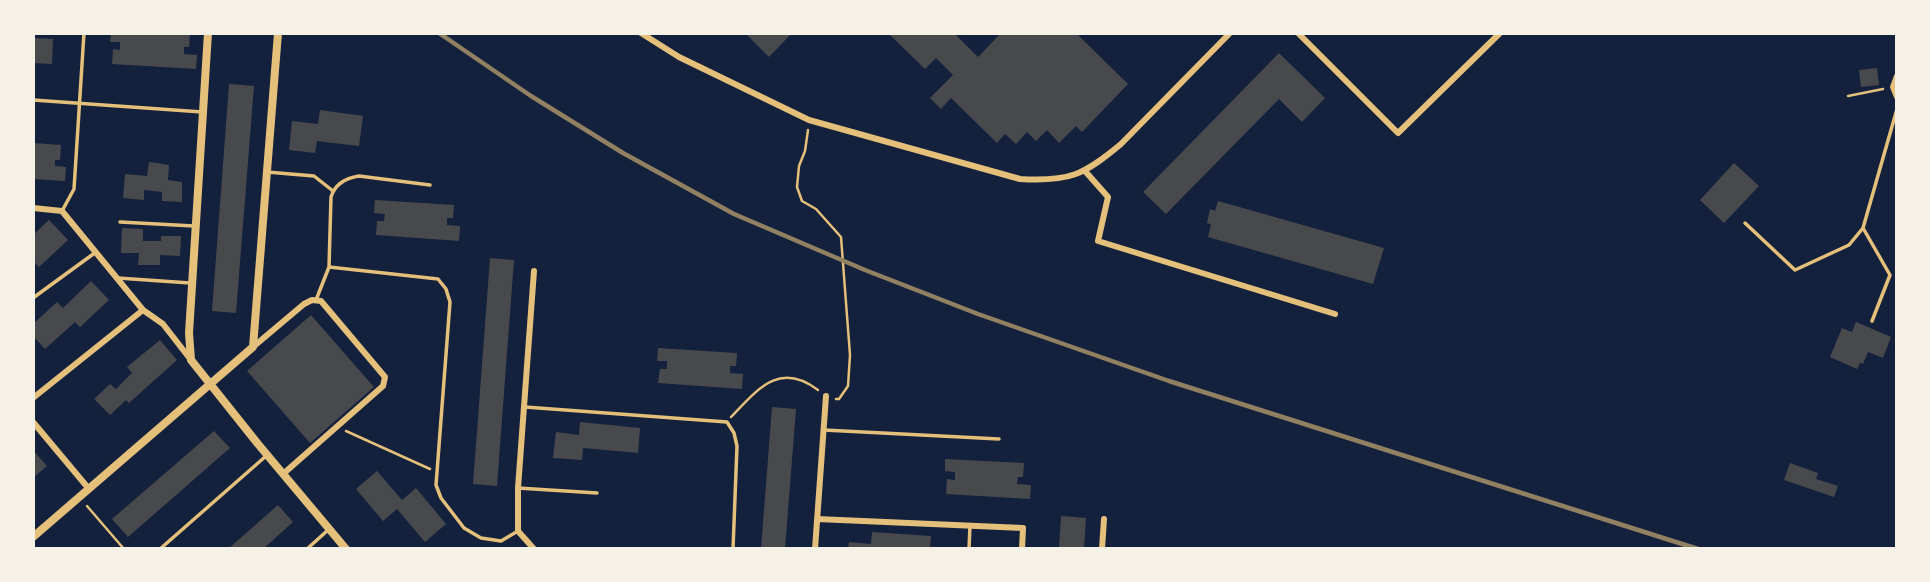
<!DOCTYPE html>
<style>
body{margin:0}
#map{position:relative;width:1930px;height:582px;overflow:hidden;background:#14213d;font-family:"PT Sans",sans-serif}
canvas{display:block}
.frame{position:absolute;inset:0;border:35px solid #f6f1e7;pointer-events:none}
</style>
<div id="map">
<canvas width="1930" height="582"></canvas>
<div class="frame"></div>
</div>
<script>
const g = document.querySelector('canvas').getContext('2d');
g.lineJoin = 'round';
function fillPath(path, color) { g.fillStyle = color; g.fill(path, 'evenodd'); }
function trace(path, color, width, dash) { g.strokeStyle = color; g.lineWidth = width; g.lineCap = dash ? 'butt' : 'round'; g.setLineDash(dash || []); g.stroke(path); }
fillPath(new Path2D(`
 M111,33H190L189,47H184V54L197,55L196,69L112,64L113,49L120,50V42H110Z
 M745,33H792L769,57Z
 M888,33H954L978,57L1001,33H1076L1128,84L1082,132L1076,126L1059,143L1047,130L1036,141L1027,132L1016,144L1005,134L997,143L951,98L941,109L930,98L953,75L936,58L925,69Z
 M33,38L53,39L52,64L33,63Z
 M1279,53L1325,98L1302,122L1279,99L1166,214L1143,192Z
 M1877,68L1879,85L1861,87L1859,70Z
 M229,84L254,86L236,313L212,311Z
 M320,110L363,116L359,146L317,141L315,153L289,150L292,121L318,124Z
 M33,143L61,145L60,160H55V166L66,167L65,181L33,179Z
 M149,162L169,165L168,180L182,182V202L162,201V192L144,190V200L123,198L125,174L147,176Z
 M1734,163L1759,186L1724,223L1700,200Z
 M375,200L454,205L453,218H447V225L460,226L459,241L376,235L377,221H384L385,214L374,213Z
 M1218,201L1384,248L1373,284L1208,237L1211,224L1207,223L1210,209L1215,211Z
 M49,220L68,240L39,267L33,261V235Z
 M122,228L143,229V241H161V236H181L180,256L160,255V265H138L139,253H121Z
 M490,258L514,260L497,486L473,484Z
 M91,281L109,300L80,327L75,322L45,349L33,336V324L57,302L63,308Z
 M311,315L374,387L310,443L247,371Z
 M1856,322L1891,337L1883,358L1868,352L1863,364L1860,363L1857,369L1830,357L1842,328L1852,332Z
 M160,340L177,360L129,403L126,400L110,415L94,399L110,384L116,389L132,373L127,367Z
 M658,348L737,353L736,366H730V373L743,374L742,389L658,383L660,369H667V361H657Z
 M772,407L796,409L785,549H761Z
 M580,422L640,428L638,453L583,448L582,460L553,458L556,432L579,435Z
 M214,431L230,448L128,537L112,519Z
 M33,450L47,466L33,478Z
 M945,459L1024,463L1023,477H1018L1017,484L1031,485L1030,499L946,494L947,479L955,480V472L945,471Z
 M1790,463L1818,473L1816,479L1838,486L1834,497L1784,480Z
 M377,471L402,500L416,488L446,524L425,542L397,509L383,521L356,489Z
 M278,505L293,522L263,549H228Z
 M1061,516L1086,518L1084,549H1059Z
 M872,532L931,536L930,549H848L849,542L871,544Z`), '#48494c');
trace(new Path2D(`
 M1848,96L1883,89
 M808,130L805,151L799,166L797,187L802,201L816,209L841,237L850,355L848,386L839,399H836
 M731,417C758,389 779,361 818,390
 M346,431L430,469
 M87,506L124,549`), '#e5c07b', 2.5);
trace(new Path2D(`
 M33,100L202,112
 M267,172L314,176L333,191
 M62,211L74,189L84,33
 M120,222L194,226
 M1745,223L1795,270L1849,245L1863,228L1897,109
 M1863,228L1890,275L1872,321
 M329,267L438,279L446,289L450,302L436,485L441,498L464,528L481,538L501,541L518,531
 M118,278L190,283
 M33,298L96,252
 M316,300L329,267L331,197C335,184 346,178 359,176L430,185
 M525,407L727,422L734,433L737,446L733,549
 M824,430L999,439
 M518,488L597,493
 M160,549L266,456
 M307,549L328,530
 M969,549L970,525`), '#e5c07b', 3.5);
trace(new Path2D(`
 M641,33L679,57L809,120L1020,179C1069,182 1084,175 1121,144L1230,33
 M1298,33L1398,133L1500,33
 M1897,76L1893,87L1897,97
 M1085,171L1108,197L1098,241L1335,314
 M33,208L62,211L143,310
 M253,347L304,304L312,300L321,301L385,377L383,386L283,474
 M33,398L143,310L163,324L191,360
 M33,422L89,489
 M817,519L1023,528L1022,549
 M534,549L518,531V488L534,271
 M815,549L826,396
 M1102,549L1104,519`), '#e5c07b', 6);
trace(new Path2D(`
 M208,33L189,333L191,360L258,444L346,549
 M33,537L253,347L278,33`), '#e5c07b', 8);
trace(new Path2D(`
 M439,33L531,96L623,153L734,214L865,270L978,314L1169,381L1698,549`), '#918062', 4.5);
</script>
